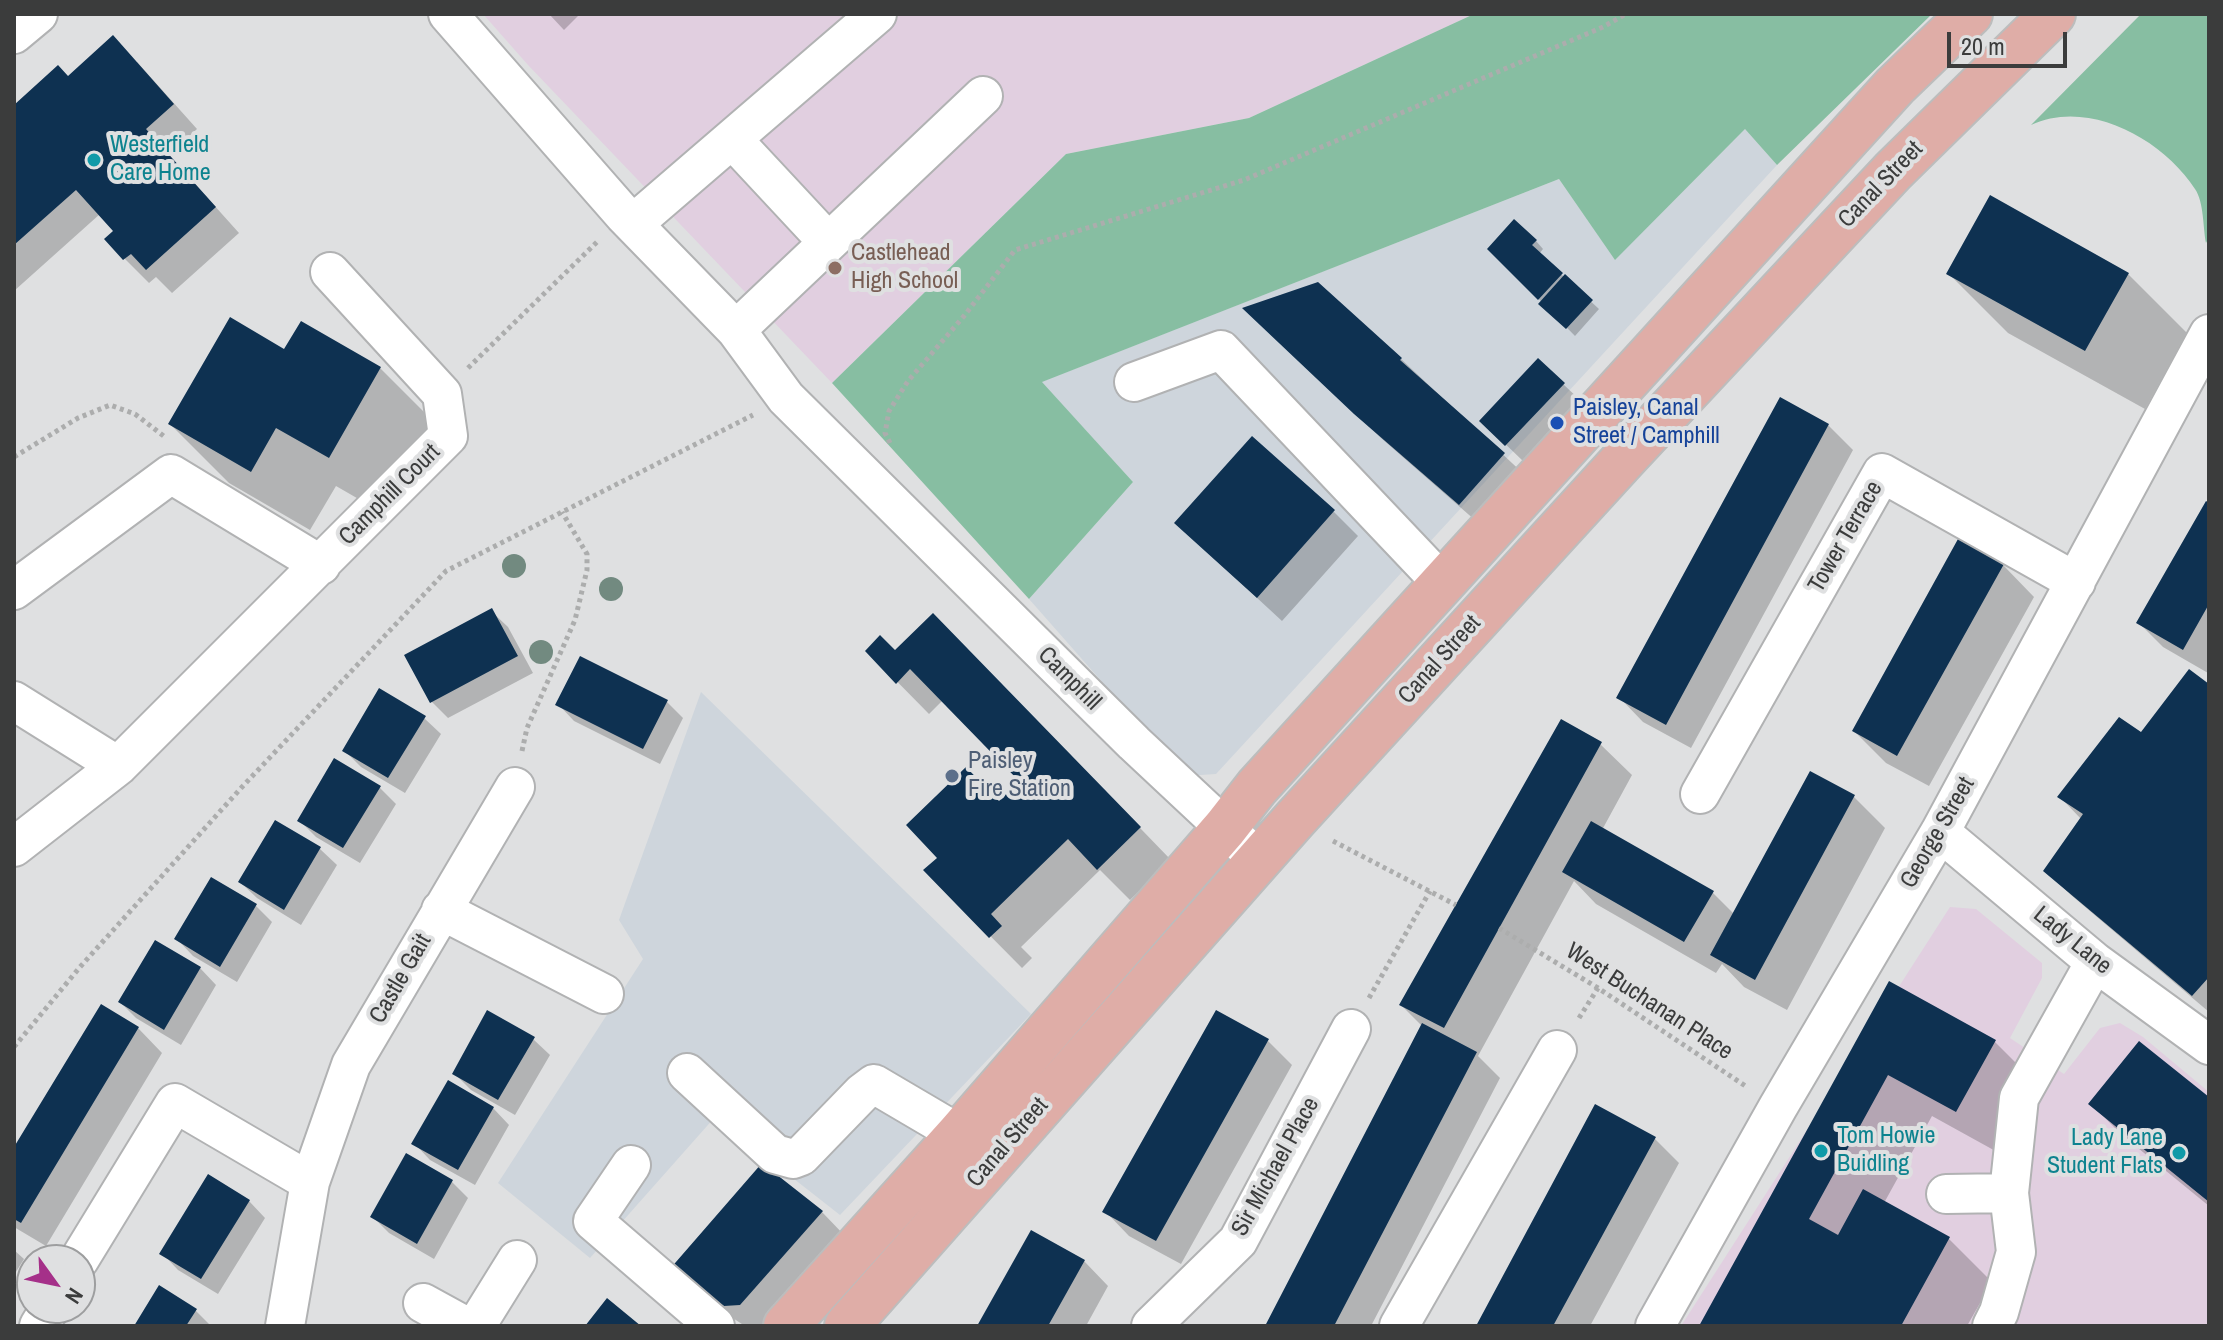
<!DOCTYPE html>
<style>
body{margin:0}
#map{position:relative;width:2223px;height:1340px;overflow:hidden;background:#dfe0e1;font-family:"Archivo Narrow",sans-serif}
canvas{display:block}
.frame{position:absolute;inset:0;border:16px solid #3b3c3c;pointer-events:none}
.north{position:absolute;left:16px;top:1244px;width:80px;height:80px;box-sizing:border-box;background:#dfe0e1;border:2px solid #9d9e9f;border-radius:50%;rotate:123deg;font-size:22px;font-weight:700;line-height:32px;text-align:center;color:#3b3c3c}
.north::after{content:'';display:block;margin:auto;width:28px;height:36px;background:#a53089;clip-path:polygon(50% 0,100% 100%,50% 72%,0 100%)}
.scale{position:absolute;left:1947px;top:32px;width:120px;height:36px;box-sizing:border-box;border:4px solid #3b3c3c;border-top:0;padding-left:10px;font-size:24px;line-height:28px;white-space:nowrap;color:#3b3c3c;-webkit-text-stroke:6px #dfe0e1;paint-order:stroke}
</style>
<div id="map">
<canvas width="2223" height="1340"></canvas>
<div class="frame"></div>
<div class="north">N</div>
<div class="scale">20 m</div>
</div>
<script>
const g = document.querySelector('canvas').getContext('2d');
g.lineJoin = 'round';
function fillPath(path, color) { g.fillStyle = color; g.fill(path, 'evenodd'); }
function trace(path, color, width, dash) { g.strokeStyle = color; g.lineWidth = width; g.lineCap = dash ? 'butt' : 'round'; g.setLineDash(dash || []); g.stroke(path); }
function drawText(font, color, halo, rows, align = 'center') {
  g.font = font + ' "Archivo Narrow",sans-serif'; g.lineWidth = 8; g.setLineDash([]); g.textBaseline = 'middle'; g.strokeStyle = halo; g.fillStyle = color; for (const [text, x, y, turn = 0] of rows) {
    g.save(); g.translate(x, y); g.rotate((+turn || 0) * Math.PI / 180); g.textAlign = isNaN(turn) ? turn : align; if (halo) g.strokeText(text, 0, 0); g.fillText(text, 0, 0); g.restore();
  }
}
fillPath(new Path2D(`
 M1745,129L1777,165L1216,774L1185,776L1029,599L1133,482L1041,382L1559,179L1615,259Z
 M701,692L1031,1014L840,1215L715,1117L590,1258L498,1183L643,959L619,920Z`), '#ced5dc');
fillPath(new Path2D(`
 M483,14H1474L1249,118L1066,154L832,383L528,65Z
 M1950,907L1976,909L2042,963V978L2010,1038L2064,1074L2100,1028L2120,1023L2143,1037L2209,1092V1326H1681Z`), '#e1cfe0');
fillPath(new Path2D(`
 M1474,14H1932L1777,165L1745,129L1615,260L1559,179L1042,382L1133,482L1029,599L832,383L1066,154L1249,118Z
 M2141,14H2209V237L2206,243C2203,228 2204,202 2195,189C2163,139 2088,98 2031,125Z`), '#87bea2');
fillPath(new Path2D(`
 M549,14H580L564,30Z
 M137,62L197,129L169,155L239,233L172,293L156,277L149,283L125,259L107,239L115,232L100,214L14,291V107L68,78Z
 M1536,241L1543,249L1539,254L1599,309L1575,336L1490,249Z
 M1949,274H2128L2187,333L2145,409L2008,333Z
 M1269,333L1401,359L1528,478L1484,528L1381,438Z
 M285,352L380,368L439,427L388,516L336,486L310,530L229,483L170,424Z
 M1563,384L1580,400L1523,461L1498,437Z
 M1828,425L1853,450L1691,748L1643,722L1619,697Z
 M2209,506V671L2208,673L2163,647L2139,623Z
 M1334,512L1358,536L1282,621L1176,523Z
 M2003,565L2034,597L1929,786L1886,763L1854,731Z
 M491,611L508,627L533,673L448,718L431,701Z
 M965,647L1171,860L1130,900L1100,870L1021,947L1032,958L1022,968L926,871L1022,781L943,700L929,714L867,651L895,653Z
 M2209,686V1012L2071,895L2046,871L2082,820L2060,797Z
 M667,702L683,718L660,764L574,721L558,704Z
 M424,718L441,734L405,793L361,767L345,751Z
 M1600,744L1632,775L1602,830L1713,893L1734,914L1853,796L1885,828L1787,1010L1744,987L1722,964L1716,973L1596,904L1574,881L1478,1056L1500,1078L1371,1326H1267L1423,1027L1401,1005Z
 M379,787L396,804L360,863L316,837L299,820Z
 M276,822L320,849L337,865L301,925L257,898L240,882Z
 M256,906L272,922L237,982L193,956L177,939Z
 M200,968L216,985L181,1045L136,1018L120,1002Z
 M1890,984L1995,1042L2038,1085L1999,1153L1932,1116L1884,1203L1949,1239L1992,1282L1967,1326H1701Z
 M138,1028L162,1053L46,1246L14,1227V1151Z
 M533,1039L550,1055L515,1115L471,1090L454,1073Z
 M1268,1041L1292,1065L1181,1264L1129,1236L1105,1211Z
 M2209,1100V1206L2122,1135L2091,1104Z
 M493,1108L509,1125L475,1185L430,1160L414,1143Z
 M1654,1138L1679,1163L1590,1326H1478Z
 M452,1182L468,1198L434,1259L389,1233L372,1216Z
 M249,1201L265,1218L218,1294L178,1270L162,1253Z
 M822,1212L846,1237L767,1326H745L696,1294Z
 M14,1250L24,1259L14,1275Z
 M1084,1261L1108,1286L1086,1326H980Z
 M195,1310L211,1326H136Z`), '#0003');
fillPath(new Path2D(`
 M113,35L174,104L146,129L216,207L146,270L131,254L123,260L104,239L113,231L76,190L14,245V105L58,65L68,76Z
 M1990,195L2129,273L2085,351L1946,274Z
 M1514,219L1537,240L1532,245L1563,273L1538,300L1487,249Z
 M1565,274L1593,300L1566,329L1538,304Z
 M1318,282L1402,358L1400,360L1505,453L1459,505L1354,414L1242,308Z
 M230,317L284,349L301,321L381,367L329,458L276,428L251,472L168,424Z
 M1538,358L1565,383L1505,446L1479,421Z
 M1780,397L1829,424L1666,725L1616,698Z
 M1252,436L1335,510L1257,598L1174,523Z
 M2206,501L2209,503V604L2183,650L2136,623Z
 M1958,539L2004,564L1897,756L1852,731Z
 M492,608L518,656L430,703L404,655Z
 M933,613L1141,827L1097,870L1068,839L991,914L1002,926L989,938L923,870L937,858L906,825L966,767L999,801L1019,781L910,669L896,684L865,651L880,635L895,650Z
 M580,656L668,700L643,749L555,705Z
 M2189,669L2209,684V977L2192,996L2043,871L2083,814L2057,797L2119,717L2141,732Z
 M379,688L426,716L388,778L342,751Z
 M1561,719L1602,742L1444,1028L1399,1005Z
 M334,758L381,786L343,848L297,821Z
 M1810,771L1855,795L1755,980L1710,955Z
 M275,820L321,847L284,910L238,882Z
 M1591,821L1714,891L1684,942L1562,872Z
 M211,877L257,904L220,967L174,939Z
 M155,940L201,967L164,1030L118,1002Z
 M1889,981L1996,1040L1956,1112L1888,1075L1809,1219L1838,1235L1863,1189L1950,1237L1901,1326H1699Z
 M101,1004L139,1027L21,1223L14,1219V1147Z
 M487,1010L535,1037L498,1100L452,1074Z
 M1216,1010L1269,1039L1156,1241L1102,1212Z
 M1422,1023L1477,1052L1334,1326H1265Z
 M2139,1041L2209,1097V1202L2088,1104Z
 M448,1080L494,1107L458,1170L411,1144Z
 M1595,1104L1656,1137L1553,1326H1476Z
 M406,1153L453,1180L417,1244L370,1217Z
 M762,1163L823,1211L740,1305L724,1306L669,1270Z
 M208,1174L250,1200L201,1279L159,1254Z
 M1031,1230L1085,1260L1048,1326H977Z
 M159,1285L197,1309L186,1326H134Z
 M607,1298L641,1326H585Z`), '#0e3151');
const minor = new Path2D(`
 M448,14L624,215L736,330L786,398L1134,743L1259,860
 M14,34L38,14
 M733,140L828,242
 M633,224L877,14
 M736,330L983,96
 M1134,382L1221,350L1443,584
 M14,590L171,474L321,565
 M14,701L118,766
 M1700,794L1882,473L2076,582
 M1940,832L2095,962L2209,1045
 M14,847L118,766L448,436L442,394L330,272
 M441,910L604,994
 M687,1073L775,1154L793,1159L801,1156L862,1093L874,1084L959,1134
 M631,1165L593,1221L715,1326
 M310,1182L351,1065L515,787
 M1946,1194L2009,1193
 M79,1260L175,1103L310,1182L285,1326
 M423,1303L465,1326
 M39,1326L50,1308
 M476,1326L517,1260
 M1151,1326L1238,1241L1351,1029
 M1399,1326L1557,1050
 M1655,1326L1778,1107L1940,832L2209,334
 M1992,1326L1999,1312L2016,1252L2009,1193L2019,1098L2095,962`);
const major = new Path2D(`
 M786,1326L959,1134L1225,828L1257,787L1895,86L1970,14
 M847,1326L1295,819L1625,458L1893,171L2053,14`);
trace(minor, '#b1b2b3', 42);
trace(major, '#bcbdbd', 48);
trace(new Path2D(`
 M468,368L598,241
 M890,443L885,433L889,411L908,381L964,316L1015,250L1244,180L1603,27L1626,14
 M14,457L78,418L110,405L135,414L165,437
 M522,751L527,728L575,620L587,570V554L562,512
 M1333,841L1456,905
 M1499,928L1598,988L1747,1087
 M1369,998L1430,891
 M1579,1018L1598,988
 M14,1047L80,967L242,787L446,571L753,415`), '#acadad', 5, [4, 4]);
trace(minor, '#fff', 38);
trace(major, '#dfada7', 44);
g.fillStyle = '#728a80';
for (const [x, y] of [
 [514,566],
 [611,589],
 [541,652]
]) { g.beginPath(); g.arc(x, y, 12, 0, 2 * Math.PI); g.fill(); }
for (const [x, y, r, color] of [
 [94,160,8,"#0f9aa8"],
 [835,268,8,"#8d6e63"],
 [1557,423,8,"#1a4fb4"],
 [952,776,8,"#5c6f8a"],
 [1821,1151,8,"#0f9aa8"],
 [2179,1153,8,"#0f9aa8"]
]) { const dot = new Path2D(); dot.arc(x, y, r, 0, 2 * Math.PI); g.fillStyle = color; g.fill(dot); trace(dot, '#dfe0e1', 3); }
drawText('24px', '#0d838f', '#dfe0e1', [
 ["Westerfield",110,146],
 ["Care Home",110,174],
 ["Tom Howie",1837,1137],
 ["Buidling",1837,1165],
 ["Lady Lane",2163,1139,"right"],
 ["Student Flats",2163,1167,"right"]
], 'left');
drawText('24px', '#3b3c3c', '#dfe0e1', [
 ["Canal Street",1881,185,-46],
 ["Camphill Court",390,495,-45],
 ["Tower Terrace",1846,537,-60],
 ["Canal Street",1440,660,-48],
 ["Camphill",1069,679,45],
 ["George Street",1938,833,-60],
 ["Lady Lane",2072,941,39],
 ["Castle Gait",401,979,-60],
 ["West Buchanan Place",1649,1002,33],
 ["Canal Street",1008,1143,-49],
 ["Sir Michael Place",1276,1167,-61]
]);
drawText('24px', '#785e54', '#dfe0e1', [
 ["Castlehead",851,254],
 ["High School",851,282]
], 'left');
drawText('24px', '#164399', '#dfe0e1', [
 ["Paisley, Canal",1573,409],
 ["Street / Camphill",1573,437]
], 'left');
drawText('24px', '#4e5e75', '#dfe0e1', [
 ["Paisley",968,762],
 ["Fire Station",968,790]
], 'left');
</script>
